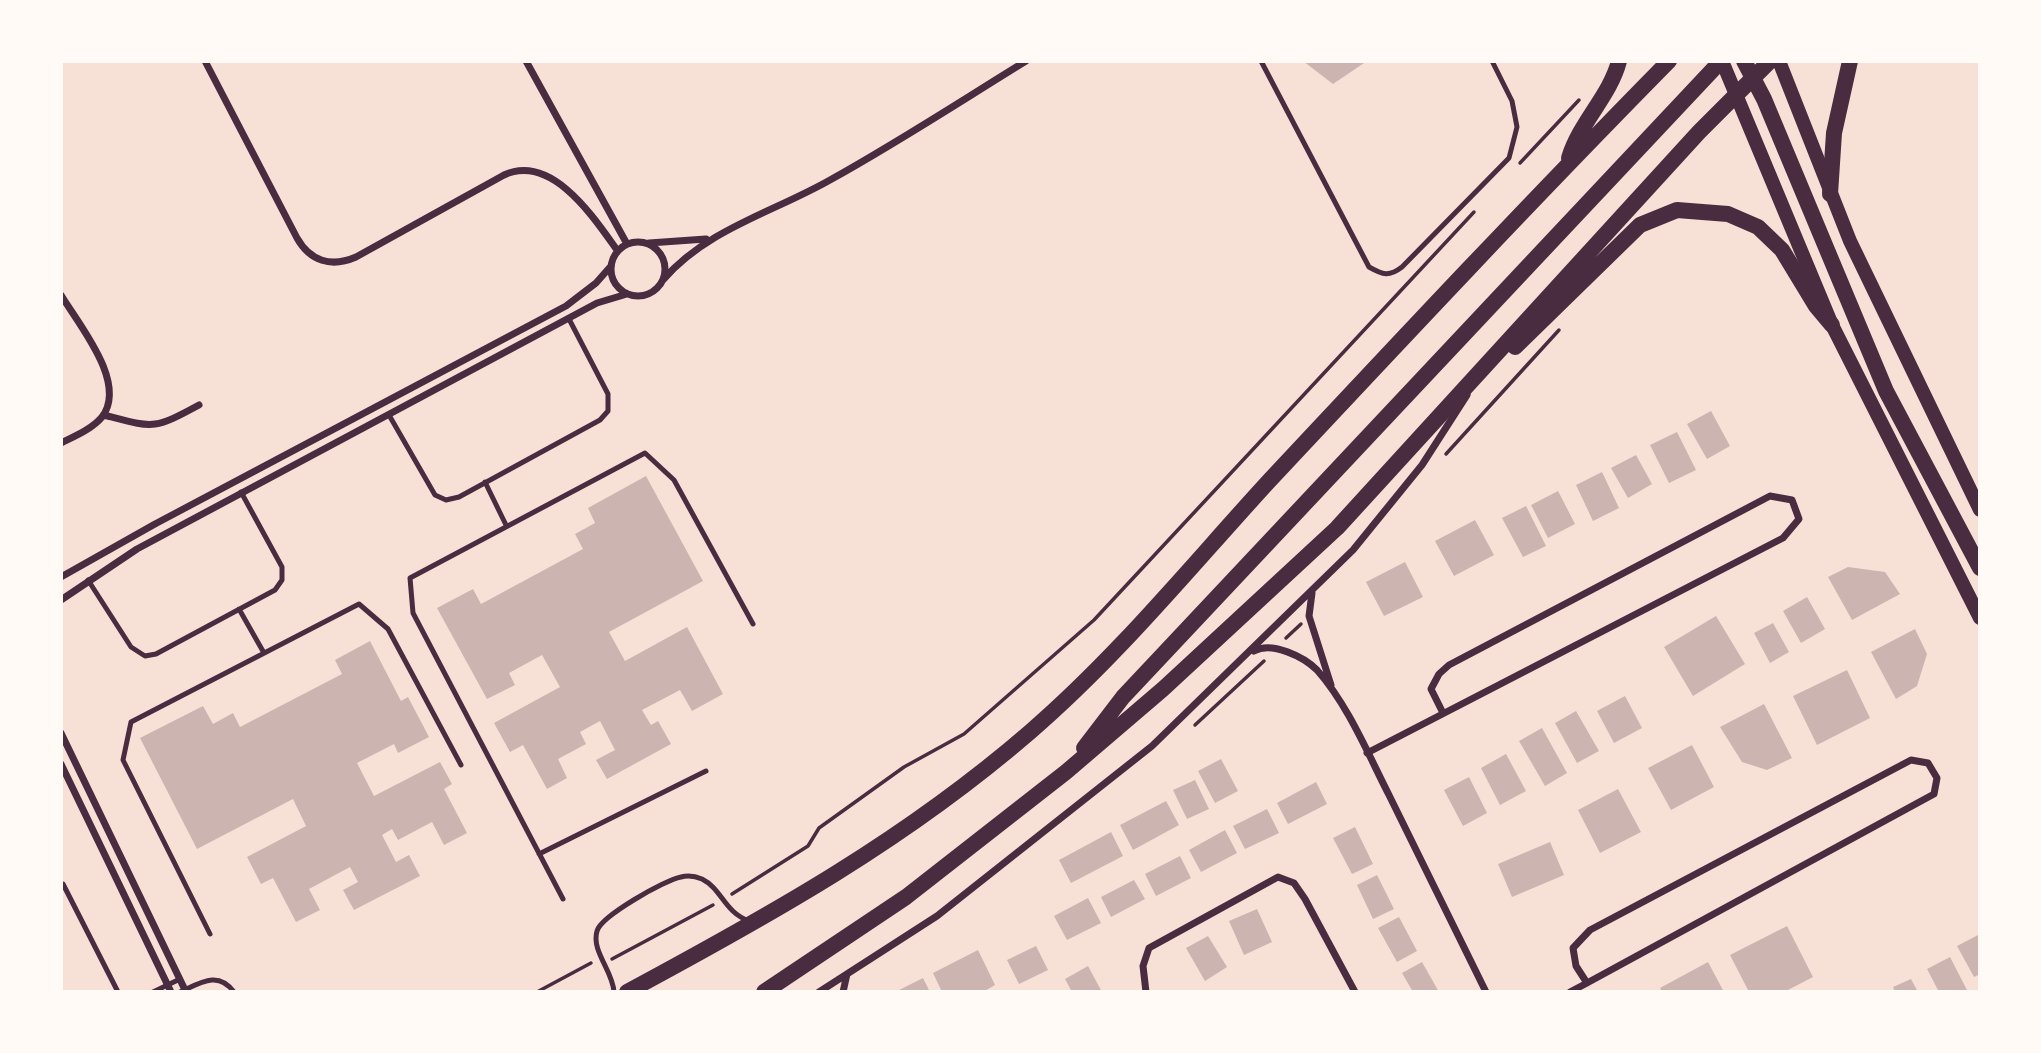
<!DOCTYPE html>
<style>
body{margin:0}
#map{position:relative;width:2041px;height:1053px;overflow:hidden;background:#f7e1d7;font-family:Commissioner,sans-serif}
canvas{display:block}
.frame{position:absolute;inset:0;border:63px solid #fffaf5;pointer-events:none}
</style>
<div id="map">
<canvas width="2041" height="1053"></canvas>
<div class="frame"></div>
</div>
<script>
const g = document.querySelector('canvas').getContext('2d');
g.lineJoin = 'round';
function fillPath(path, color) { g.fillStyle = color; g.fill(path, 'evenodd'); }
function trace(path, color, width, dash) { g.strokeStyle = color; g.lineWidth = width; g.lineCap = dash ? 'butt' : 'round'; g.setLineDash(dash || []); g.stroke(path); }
fillPath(new Path2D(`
 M1303,61H1367L1333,84Z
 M1711,411L1730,446L1707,459L1687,424Z
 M1677,432L1696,470L1669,483L1650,445Z
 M1636,455L1652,484L1628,498L1611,468Z
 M1602,472L1619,508L1593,521L1576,485Z
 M646,476L703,581L609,632L625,661L687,627L723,694L692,711L680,690L642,710L651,725L658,721L671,744L607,779L596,760L615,750L600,721L580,732L586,744L558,759L567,778L547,789L523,745L510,752L494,723L560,687L542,655L509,673L515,685L487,699L437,608L473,589L481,604L583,549L575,534L595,523L588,508Z
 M1558,491L1575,524L1548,538L1531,505Z
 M1526,506L1546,546L1523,557L1502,518Z
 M1475,520L1494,555L1454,576L1435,541Z
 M1405,562L1423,597L1384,616L1366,582Z
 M1848,567L1885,572L1900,594L1852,620L1828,577Z
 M1807,597L1825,629L1801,643L1783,611Z
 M1716,616L1745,664L1693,696L1664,647Z
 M1773,623L1789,652L1770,663L1754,633Z
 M1915,629L1927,654L1917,686L1896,699L1871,652Z
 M370,641L401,701L408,697L429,737L398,753L394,744L357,763L374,796L440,762L452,784L444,789L467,833L444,845L432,822L398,840L392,829L382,835L396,862L409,855L420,876L354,910L343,890L358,882L350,867L309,889L320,910L296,922L273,878L261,884L247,857L306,826L293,799L197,849L140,738L203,706L213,724L233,713L240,727L342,674L335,660Z
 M1847,670L1870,718L1817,745L1793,696Z
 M1625,696L1642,728L1614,743L1597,711Z
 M1764,704L1792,758L1767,770L1742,762L1720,727Z
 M1576,711L1599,751L1577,763L1555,723Z
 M1542,728L1567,773L1545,786L1519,741Z
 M1692,745L1714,787L1671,810L1648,768Z
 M1506,754L1526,791L1500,805L1481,768Z
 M1221,759L1238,791L1215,803L1198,771Z
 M1469,777L1487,813L1463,826L1444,790Z
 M1195,780L1209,809L1187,819L1173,790Z
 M1316,782L1327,804L1288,824L1277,803Z
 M1618,789L1641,832L1600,853L1578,810Z
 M1166,801L1179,825L1133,850L1120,825Z
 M1267,809L1279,833L1245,849L1233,826Z
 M1355,827L1373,864L1352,874L1333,838Z
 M1225,830L1237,853L1201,872L1189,850Z
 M1111,832L1123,856L1071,883L1059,860Z
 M1550,842L1564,875L1512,897L1498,864Z
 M1180,856L1191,878L1156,896L1145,874Z
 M1377,875L1394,909L1373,919L1357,885Z
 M1134,880L1145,899L1111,917L1101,897Z
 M1088,898L1101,923L1067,940L1054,916Z
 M1257,909L1272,942L1244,955L1229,921Z
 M1399,917L1417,951L1397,962L1378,928Z
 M1787,926L1813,977L1784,992H1749L1730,955Z
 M1980,934V974L1974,977L1957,946Z
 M1208,936L1227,967L1205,981L1186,948Z
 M1036,946L1048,970L1019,984L1007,960Z
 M978,950L995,985L983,992H942L933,973Z
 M1950,957L1967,990L1963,992H1939L1927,969Z
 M1422,962L1439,992H1413L1402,973Z
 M1708,962L1724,992H1662L1660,988Z
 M1088,966L1102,992H1072L1065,979Z
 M923,978L930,992H895Z
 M1911,979L1918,992H1895L1893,987Z`), '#ccb4b1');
trace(new Path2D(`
 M1520,163L1579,100
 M1446,454L1559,330
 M1286,638L1301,624
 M1195,725L1264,661
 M732,894L808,846L819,828L904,767L964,734L1094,620L1474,212
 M612,959L713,905
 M537,992L591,963`), '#4a2c40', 3.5);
trace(new Path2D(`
 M1261,61L1369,267C1383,275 1389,277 1402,267L1509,158L1517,127L1512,101L1492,61
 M389,415L435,495L446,500L459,497L600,420L608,411V394L569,319
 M485,482L506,525
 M88,580L131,647L145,656L156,654L275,590L282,580V567L241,492
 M239,609L264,653
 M539,854L706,771
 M63,884L118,992
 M563,899L413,613L410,578L645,453L674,480L753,624
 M210,934L123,760L131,722L359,604L388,629L461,765
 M153,992L180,979
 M180,992C200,983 218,970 234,992
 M614,992C613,971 591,951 597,931C601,916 665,880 681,877C688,875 695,876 702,879C722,889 724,912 749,921`), '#4a2c40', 5);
trace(new Path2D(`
 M205,61L297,238C310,261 331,268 356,257L504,175C552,153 594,218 617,250
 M526,61L627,244
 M611 269a27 27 0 1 1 54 0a27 27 0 1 1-54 0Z
 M649,243L706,239
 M663,280C707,229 774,212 830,180C897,143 961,101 1026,61
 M61,295C79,325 128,383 102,417C92,429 75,436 61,443
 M104,415C154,428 153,430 199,405
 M61,577L155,524L566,306L596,283L611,266
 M1312,593L1309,616L1331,685
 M61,600L137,549L597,303L627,294
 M1254,651C1272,641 1304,657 1317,670C1348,705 1368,754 1389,795C1421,861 1454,926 1486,992
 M61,733L186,992
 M1367,753L1783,538L1799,519L1792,500L1770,496L1449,665L1439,674L1431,689L1443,713
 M61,764L171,992
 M819,992L937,916L1152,746L1353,550L1422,465L1467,395
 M843,992L847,974
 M1146,992L1143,966L1149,948L1278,877L1294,883L1305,899L1355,992
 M1570,992L1587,983L1934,794L1937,778L1928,763L1911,760L1590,930L1573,948L1576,966L1587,983`), '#4a2c40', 7);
trace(new Path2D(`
 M1722,61L1832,325L1980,618
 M1779,61L1850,241L1980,510`), '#4a2c40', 14);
trace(new Path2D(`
 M1744,61L1764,99L1886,391L1980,568
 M1569,158C1580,122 1610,96 1619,61
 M1830,194L1834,133L1850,61
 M1515,347L1640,225L1677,210L1728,214L1758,227L1782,250L1816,306L1832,325
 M1084,748L1123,697L1721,61
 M627,992C772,914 905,840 1030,732C1118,656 1191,566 1269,481C1401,340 1533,199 1669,61
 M764,992L906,897L1066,772L1163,689L1337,528L1699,132L1770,61`), '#4a2c40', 16);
</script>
